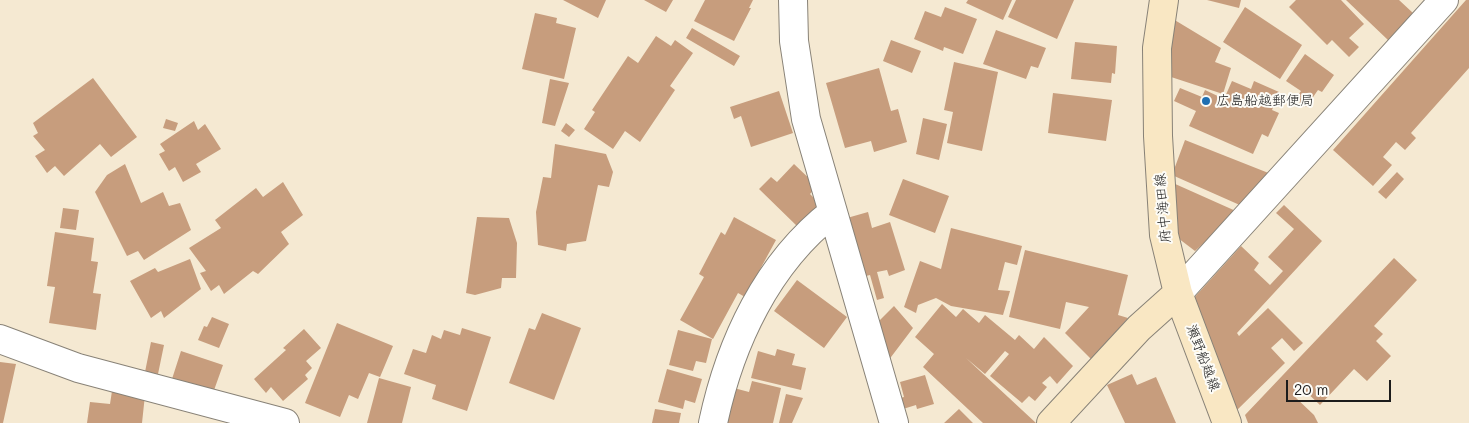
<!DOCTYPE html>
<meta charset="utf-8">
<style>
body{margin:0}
#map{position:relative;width:1469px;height:423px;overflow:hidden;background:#f5e9d2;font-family:Mali,sans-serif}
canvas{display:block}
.scale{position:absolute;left:1286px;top:380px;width:105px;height:22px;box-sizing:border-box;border:2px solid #1c1c1c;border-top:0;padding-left:6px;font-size:15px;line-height:18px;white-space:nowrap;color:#1c1c1c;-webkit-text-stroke:4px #fdfcf7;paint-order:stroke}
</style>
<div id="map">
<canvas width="1469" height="423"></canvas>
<div class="scale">20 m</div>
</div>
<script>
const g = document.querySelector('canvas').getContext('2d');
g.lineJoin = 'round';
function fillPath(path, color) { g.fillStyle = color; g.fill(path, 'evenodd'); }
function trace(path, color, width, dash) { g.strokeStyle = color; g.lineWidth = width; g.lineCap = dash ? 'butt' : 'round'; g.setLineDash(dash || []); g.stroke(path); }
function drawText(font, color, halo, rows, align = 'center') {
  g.font = font + ' Mali,"Klee One",sans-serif'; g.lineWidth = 4; g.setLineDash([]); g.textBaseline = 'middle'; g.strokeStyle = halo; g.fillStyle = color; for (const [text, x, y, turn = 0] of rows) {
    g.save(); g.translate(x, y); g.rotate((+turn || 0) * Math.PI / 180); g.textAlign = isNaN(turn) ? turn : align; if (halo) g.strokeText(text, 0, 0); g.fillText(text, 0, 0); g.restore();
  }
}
fillPath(new Path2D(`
 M563,0H606L598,18Z
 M644,0H673L666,12Z
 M705,0H753L749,8H751L734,41L694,21Z
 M968,0H1012L1003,20L966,3Z
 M1016,0H1074L1057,39L1008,17Z
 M1207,0H1241L1239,8Z
 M1296,0H1341L1364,24L1349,38L1359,47L1349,57L1332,40L1327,45L1289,7Z
 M1346,0H1399L1413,13L1388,40Z
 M1466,0H1469V68L1411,133L1416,138L1405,150L1396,142L1383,157L1392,165L1373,186L1333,150Z
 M945,7L977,19L963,54L944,47L943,51L914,39L925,11L941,17Z
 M1245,7L1302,45L1280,79L1223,42Z
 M535,13L557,18L556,23L576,28L564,79L522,69Z
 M1173,19L1221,48L1215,62L1231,68L1223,94L1168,76Z
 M692,28L740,56L734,66L686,38Z
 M996,30L1046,48L1038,68L1031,66L1026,79L983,64Z
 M656,36L671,46L675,40L693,53L670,86L675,90L640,142L625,131L613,149L584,129L595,112L592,110L628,56L638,63Z
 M891,40L921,51L912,73L883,61Z
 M1075,42L1117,46L1115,74L1112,73L1111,83L1071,79Z
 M1305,54L1334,75L1322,92L1318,90L1306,107L1295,99L1301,91L1286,81Z
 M954,62L998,72L982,151L947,143L953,112L944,110Z
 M879,68L891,111L898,109L907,142L874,152L871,141L845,148L826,83Z
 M93,78L137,137L111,157L100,144L64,176L55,166L47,173L35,156L45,150L33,136L38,133L33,123Z
 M550,79L569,83L555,126L542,123Z
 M1232,81L1251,89L1254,81L1279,92L1272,110L1279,113L1268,137L1262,134L1253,154L1189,126L1196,111L1174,101L1180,88L1202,97L1205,90L1224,99Z
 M779,91L793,133L751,147L741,116L734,119L730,107Z
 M1053,93L1112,100L1106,141L1048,133Z
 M923,118L947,124L939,160L916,154Z
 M166,119L178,123L175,131L163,128Z
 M194,121L198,130L205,124L221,149L196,164L201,172L183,182L175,167L169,171L159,154L165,151L160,144Z
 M566,123L575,130L569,137L561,131Z
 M1185,140L1271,174L1242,206L1172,175Z
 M555,144L606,154L613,172L609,187L598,185L586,241L567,244L566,251L538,245L536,212L543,177L551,178Z
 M125,164L141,203L163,192L169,206L180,203L191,230L144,260L138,251L127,256L95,192L107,175Z
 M794,164L817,186L810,194L821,205L799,228L759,189L771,177L777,182Z
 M1397,172L1404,179L1386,199L1378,192Z
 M903,179L949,196L935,233L889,215Z
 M283,182L303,215L281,232L289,244L258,274L253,271L224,294L219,285L211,291L200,273L206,271L189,248L221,228L215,220L256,188L263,197Z
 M1173,183L1238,212L1195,251L1174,235Z
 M1284,205L1322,241L1237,333L1239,336L1268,308L1303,343L1294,351L1282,338L1271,348L1285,363L1236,411L1193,299L1241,246L1259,263L1254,270L1270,285L1283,271L1268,257L1294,229L1276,213Z
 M63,208L79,210L76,230L60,228Z
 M868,212L872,228L890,222L905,270L889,276L887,270L877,272L884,298L877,300L870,275L866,276L847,218Z
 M477,217L509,218L517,243L516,278H502L501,288L475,295L466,293Z
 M734,217L776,240L745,297L738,293L713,339L680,320L704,277L699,274L721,232L725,235Z
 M951,228L1022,246L1017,265L1005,262L998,290L1010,291L1003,315L951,306L936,298L918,305L916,313L904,307L920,261L941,269Z
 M55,232L94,238L91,261L98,262L93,293L101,294L96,330L49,323L55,287L47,286Z
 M1025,250L1128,275L1118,315L1128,318L1092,360L1065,333L1089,307L1066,302L1060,329L1009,317Z
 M1394,258L1417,280L1374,326L1383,334L1376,341L1391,356L1367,381L1354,369L1320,405L1302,388L1294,396L1314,415L1318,423H1248L1245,415Z
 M190,259L201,289L164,318L161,311L151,318L130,281L155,268L158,272Z
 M797,280L847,317L824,348L774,311Z
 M942,304L956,317L963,309L979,323L985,315L1015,340L1019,335L1034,349L1044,337L1073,366L1057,384L1050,376L1042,383L1047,387L1035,401L1029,396L1022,403L990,376L1009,354L1005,351L985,374L966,358L1036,423H983L923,367L934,354L915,337Z
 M894,306L913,328L888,361L877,323Z
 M542,313L581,328L554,400L509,383L529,328L535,330Z
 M212,317L229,324L219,348L198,340L204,326L207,327Z
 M337,323L393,346L380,377L369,373L358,399L349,395L340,417L305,403Z
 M462,328L491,337L467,411L432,399L436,385L404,374L413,349L426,353L432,335L441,339L444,330L460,335Z
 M304,329L321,348L306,361L312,368L305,375L308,379L283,401L271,387L266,393L254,379L286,350L283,348Z
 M678,330L712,339L706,363L696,361L693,371L669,365Z
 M151,342L164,345L158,374L145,372Z
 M777,349L795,354L792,365L806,368L801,390L751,378L758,351L775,356Z
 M181,351L223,365L213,393L172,379Z
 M0,362L16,364L3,423H0Z
 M667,369L702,379L695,403L685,400L683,409L658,402Z
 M1132,374L1137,385L1156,377L1176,423H1125L1107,385Z
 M925,375L934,404L917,409L916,405L903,409L900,398L904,397L900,382Z
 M379,378L411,387L402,423H367Z
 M752,381L781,388L773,423H721L730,387L749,392Z
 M112,391L145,395L142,423H87L90,402L110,404Z
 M786,394L803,398L792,423H779Z
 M655,409L681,413L679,423H652Z
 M959,409L973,423H944Z`), '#c79d7d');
const minor = new Path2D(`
 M793,0L794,41L806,119L894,423
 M1178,293L1444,0
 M0,339L78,368L285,423
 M713,423C730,343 767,263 833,212`);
const secondary = new Path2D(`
 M1164,0L1157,48L1158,136L1164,235L1178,293L1227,423
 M1051,423L1139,328L1178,293`);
trace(minor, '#888277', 30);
trace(secondary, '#888277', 30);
trace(minor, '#fff', 28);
trace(secondary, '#f9e7c3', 28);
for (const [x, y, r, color] of [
 [1206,101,5,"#1f6fb2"]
]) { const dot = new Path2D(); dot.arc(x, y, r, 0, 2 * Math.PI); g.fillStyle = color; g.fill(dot); trace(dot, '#fdfcf7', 2); }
drawText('14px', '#1c1c1c', '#fdfcf7', [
 ["広島船越郵便局",1216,101]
], 'left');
drawText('14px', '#1c1c1c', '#fdfcf7', [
 ["府中海田線",1163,208,-95],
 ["瀬野船越線",1203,358,69]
]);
</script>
